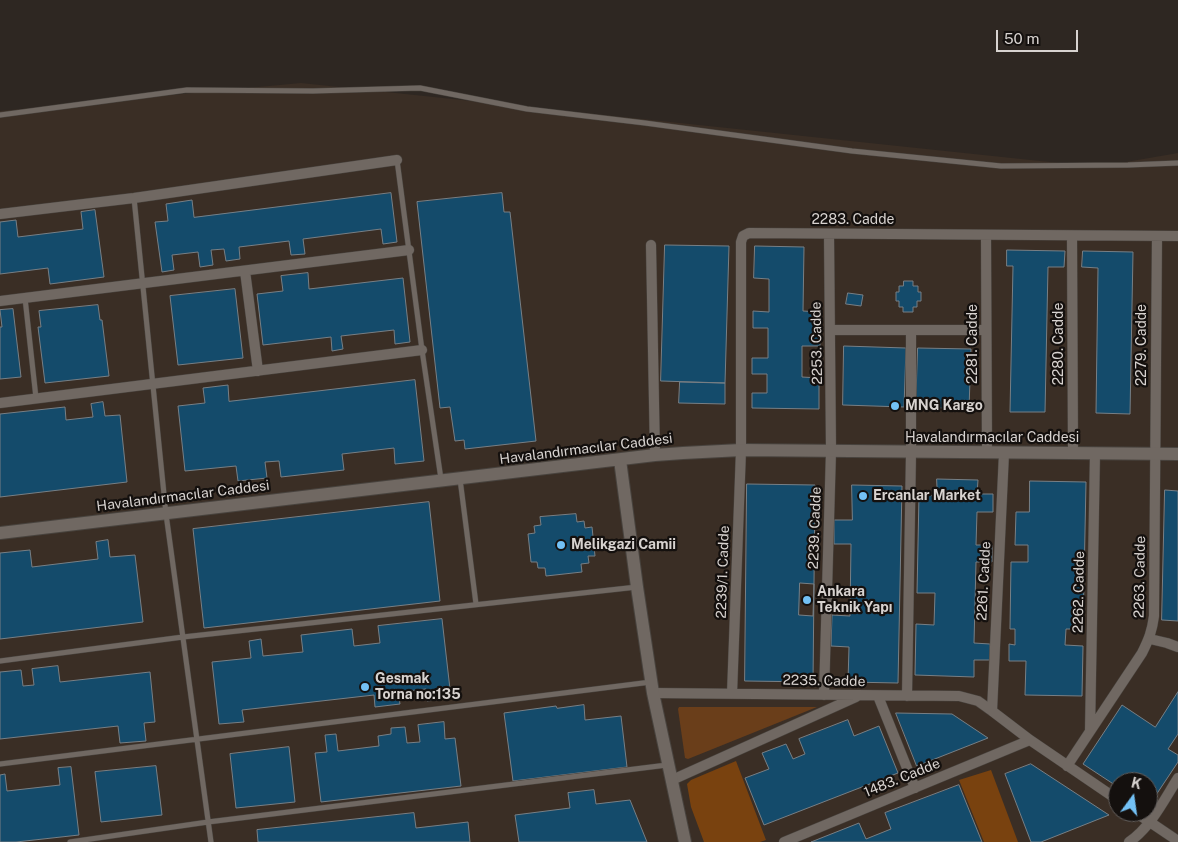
<!DOCTYPE html>
<meta charset="utf-8">
<style>
body{margin:0}
#map{position:relative;width:1178px;height:842px;overflow:hidden;background:#2e2722;font-family:"Public Sans",sans-serif}
canvas{display:block}
.north{position:absolute;left:1108px;top:772px;width:50px;height:50px;box-sizing:border-box;background:#14100e;border:1px solid #625e5c;border-radius:50%;rotate:14deg;font-size:14px;font-weight:700;line-height:20px;text-align:center;color:#d8d3d0}
.north::after{content:'';display:block;margin:auto;width:18px;height:22px;background:#73c1f5;clip-path:polygon(50% 0,100% 100%,50% 72%,0 100%)}
.scale{position:absolute;left:996px;top:30px;width:82px;height:22px;box-sizing:border-box;border:2px solid #d8d3d0;border-top:0;padding-left:6px;font-size:15px;line-height:18px;white-space:nowrap;color:#d8d3d0;-webkit-text-stroke:4px #14100e;paint-order:stroke}
</style>
<div id="map">
<canvas width="1178" height="842"></canvas>
<div class="north">K</div>
<div class="scale">50 m</div>
</div>
<script>
const g = document.querySelector('canvas').getContext('2d');
g.lineJoin = 'round';
function fillPath(path, color) { g.fillStyle = color; g.fill(path, 'evenodd'); }
function trace(path, color, width, dash) { g.strokeStyle = color; g.lineWidth = width; g.lineCap = dash ? 'butt' : 'round'; g.setLineDash(dash || []); g.stroke(path); }
function drawText(font, color, halo, rows, align = 'center') {
  g.font = font + ' "Public Sans",sans-serif'; g.lineWidth = 4.5; g.setLineDash([]); g.textBaseline = 'middle'; g.strokeStyle = halo; g.fillStyle = color; for (const [text, x, y, turn = 0] of rows) {
    g.save(); g.translate(x, y); g.rotate((+turn || 0) * Math.PI / 180); g.textAlign = isNaN(turn) ? turn : align; if (halo) g.strokeText(text, 0, 0); g.fillText(text, 0, 0); g.restore();
  }
}
fillPath(new Path2D(`
 M301,83L1097,167L1178,153V842H0V111ZM1118,782H1148V812H1118Z`), '#3a2e25');
fillPath(new Path2D(`
 M679,707H817L688,759L685,758L678,709Z`), '#6a3e1a');
fillPath(new Path2D(`
 M736,761L766,840L760,842H704L691,807L687,784L691,780Z
 M991,770L1018,842H984L959,780Z`), '#79420f');
const building = new Path2D(`
 M391,193L397,242L383,244L381,229L303,239L305,254L291,255L289,241L239,247L240,259L226,261L224,249L211,250L213,265L200,267L198,252L172,255L174,270L162,272L155,222L168,221L166,204L192,200L194,217Z
 M502,193L504,212H510L536,441L465,449L464,440L455,441L450,407L440,408L417,202Z
 M95,210L104,277L50,284L48,268L0,274V222L16,220L18,237L83,229L81,212Z
 M665,245L729,246L725,383L661,381Z
 M755,246L804,247L803,311L820,312V346H802V377L819,378V409L752,408V393H767V374H752V358H768V328H753V311L769,312V279L754,278Z
 M1007,250L1065,251L1064,267H1048L1045,412H1010L1013,266H1007Z
 M1083,251L1133,252L1130,414L1096,413L1098,268L1082,267Z
 M308,273L309,289L403,278L410,342L395,344L394,330L341,336L343,349L332,351L331,337L263,345L257,294L283,291L281,276Z
 M904,281H913V286H918V292H921V301H917V307H913V312H903V307H899V301H896V292H899V286H903Z
 M235,289L243,358L178,365L170,296Z
 M848,293L863,295L861,306L846,304Z
 M98,305L100,320H102L109,376L45,383L38,327H41L39,311Z
 M13,309L21,377L0,379V327H2L0,310Z
 M844,346L906,348L904,407L843,405Z
 M918,348L971,349L969,409L916,407Z
 M415,380L424,461L395,464L394,448L342,454L344,470L281,477L279,461L265,462L267,478L238,481L236,466L185,471L178,406L205,403L203,388L228,385L229,401Z
 M680,382L725,383V404L679,403Z
 M103,402L105,416L120,415L127,482L0,497V414L65,407L66,420L93,417L91,404Z
 M937,479L978,480L977,494H993V512H977L976,545H992V562H976L974,643L990,644V660H974V677L915,675L916,624L934,625L935,593H917L919,495L937,496Z
 M1030,481L1086,482L1083,629H1066L1065,645L1083,646L1082,696L1025,695L1026,661H1009V644L1015,645V629H1010L1011,562H1028V545H1015L1016,512H1029Z
 M747,484L815,485L813,682L745,681Z
 M852,485L902,486L898,683L848,682L849,647L831,646L832,615L850,616L851,544H834V520H852Z
 M1165,490L1178,491V621L1162,620Z
 M429,502L440,601L204,628L193,529Z
 M576,514L577,522L584,521L585,528L592,527L595,556H588L589,563L581,564L582,572L546,576L545,568H538L537,562H531L528,534L535,533L534,526L541,525L540,517Z
 M108,540L110,557L135,555L143,622L0,639V553L30,550L32,567L98,559L96,542Z
 M800,583L814,584L813,616L799,615Z
 M442,619L451,698L427,701L426,689L398,692L400,704L375,707L374,695L242,710L244,722L219,724L212,662L251,658L249,641L261,639L263,656L303,652L301,635L352,629L354,646L380,643L378,626Z
 M58,666L60,682L150,672L155,722L144,723L146,741L120,743L118,726L0,739V672L21,670L23,686L34,685L32,669Z
 M1178,692V734L1168,749L1178,755V762L1148,807V782H1118V787L1083,764L1122,705L1155,727Z
 M584,705L585,720L621,716L627,767L513,781L504,713L556,706L557,708Z
 M896,713L952,714L988,738L917,766Z
 M848,720L854,736L879,726L898,773L764,825L745,778L769,769L762,753L786,744L793,759L805,754L799,739Z
 M444,722L445,739L455,738L461,786L321,802L315,753L327,752L325,735L336,734L338,751L379,746L378,736L391,734V728L405,727L407,743L420,742L418,725Z
 M289,747L295,802L236,808L230,754Z
 M1031,764L1109,815L1041,842H1031L1005,774Z
 M156,766L162,815L101,822L95,772Z
 M71,767L79,835L16,842H0V775L5,774L7,791L60,785L58,768Z
 M959,785L982,842H811L859,823L866,839L891,829L885,813Z
 M594,790L596,804L630,800L647,842H519L515,815L570,808L568,793Z
 M414,813L416,828L468,822L470,842H258L257,830Z`);
fillPath(building, '#144b6b');
trace(building, '#777f85', 1);
const service = new Path2D(`
 M0,115L187,90L313,91L420,88L527,109L645,123L852,151L1001,166L1128,165L1178,163
 M397,160L422,350L441,479
 M134,198L166,514L211,842
 M25,298L36,398
 M460,479L476,604
 M0,661L183,637L637,587
 M0,764L651,682
 M70,842L208,822L667,765`);
const minor = new Path2D(`
 M0,214L134,198L397,160
 M986,235L987,452
 M1072,236L1073,453
 M651,245L655,455
 M245,271L258,371
 M0,301L409,250
 M830,330H986
 M0,403L422,350
 M1150,639L1167,643L1178,647
 M653,693L959,696L978,701L992,711L1030,740L1118,800
 M732,694L741,450V242L743,236L749,233L1178,236
 M824,695L831,451L829,234
 M878,696L915,788
 M907,696L911,452V330
 M992,711L1004,453
 M1090,731L1095,453
 M1067,766L1142,653C1149,639 1152,631 1154,616L1157,236
 M672,780L856,697
 M1135,812L1178,841
 M784,842L1030,740
 M1129,842C1151,827 1164,800 1178,778`);
const tertiary = new Path2D(`
 M620,460L637,587L653,693L685,842
 M0,533L655,455L683,453L741,450L1178,454`);
trace(service, '#48433e', 6);
trace(minor, '#48433e', 11);
trace(tertiary, '#48433e', 14);
trace(service, '#706862', 5);
trace(minor, '#706862', 10);
trace(tertiary, '#706862', 12);
for (const [x, y, r, color] of [
 [895,406,5,"#73c1f5"],
 [863,496,5,"#73c1f5"],
 [561,545,5,"#73c1f5"],
 [807,600,5,"#73c1f5"],
 [365,687,5,"#73c1f5"]
]) { const dot = new Path2D(); dot.arc(x, y, r, 0, 2 * Math.PI); g.fillStyle = color; g.fill(dot); trace(dot, '#14100e', 2); }
drawText('14px', '#d8d3d0', '#14100e', [
 ["2283. Cadde",853,220],
 ["2253. Cadde",817,343,-91],
 ["2281. Cadde",973,344,-90],
 ["2280. Cadde",1059,344,-90],
 ["2279. Cadde",1142,345,-90],
 ["Havalandırmacılar Caddesi",992,438],
 ["Havalandırmacılar Caddesi",586,449,-7],
 ["Havalandırmacılar Caddesi",183,496,-7],
 ["2239. Cadde",815,528,-88],
 ["2239/1. Cadde",723,572,-88],
 ["2263. Cadde",1140,577,-89],
 ["2261. Cadde",984,581,-87],
 ["2262. Cadde",1079,592,-89],
 ["2235. Cadde",824,681,1],
 ["1483. Cadde",902,778,-22]
]);
drawText('bold 14px', '#d8d3d0', '#14100e', [
 ["MNG Kargo",905,406],
 ["Ercanlar Market",873,496],
 ["Melikgazi Camii",571,545],
 ["Ankara",817,592],
 ["Teknik Yapı",817,608],
 ["Gesmak",375,679],
 ["Torna no:135",375,695]
], 'left');
</script>
